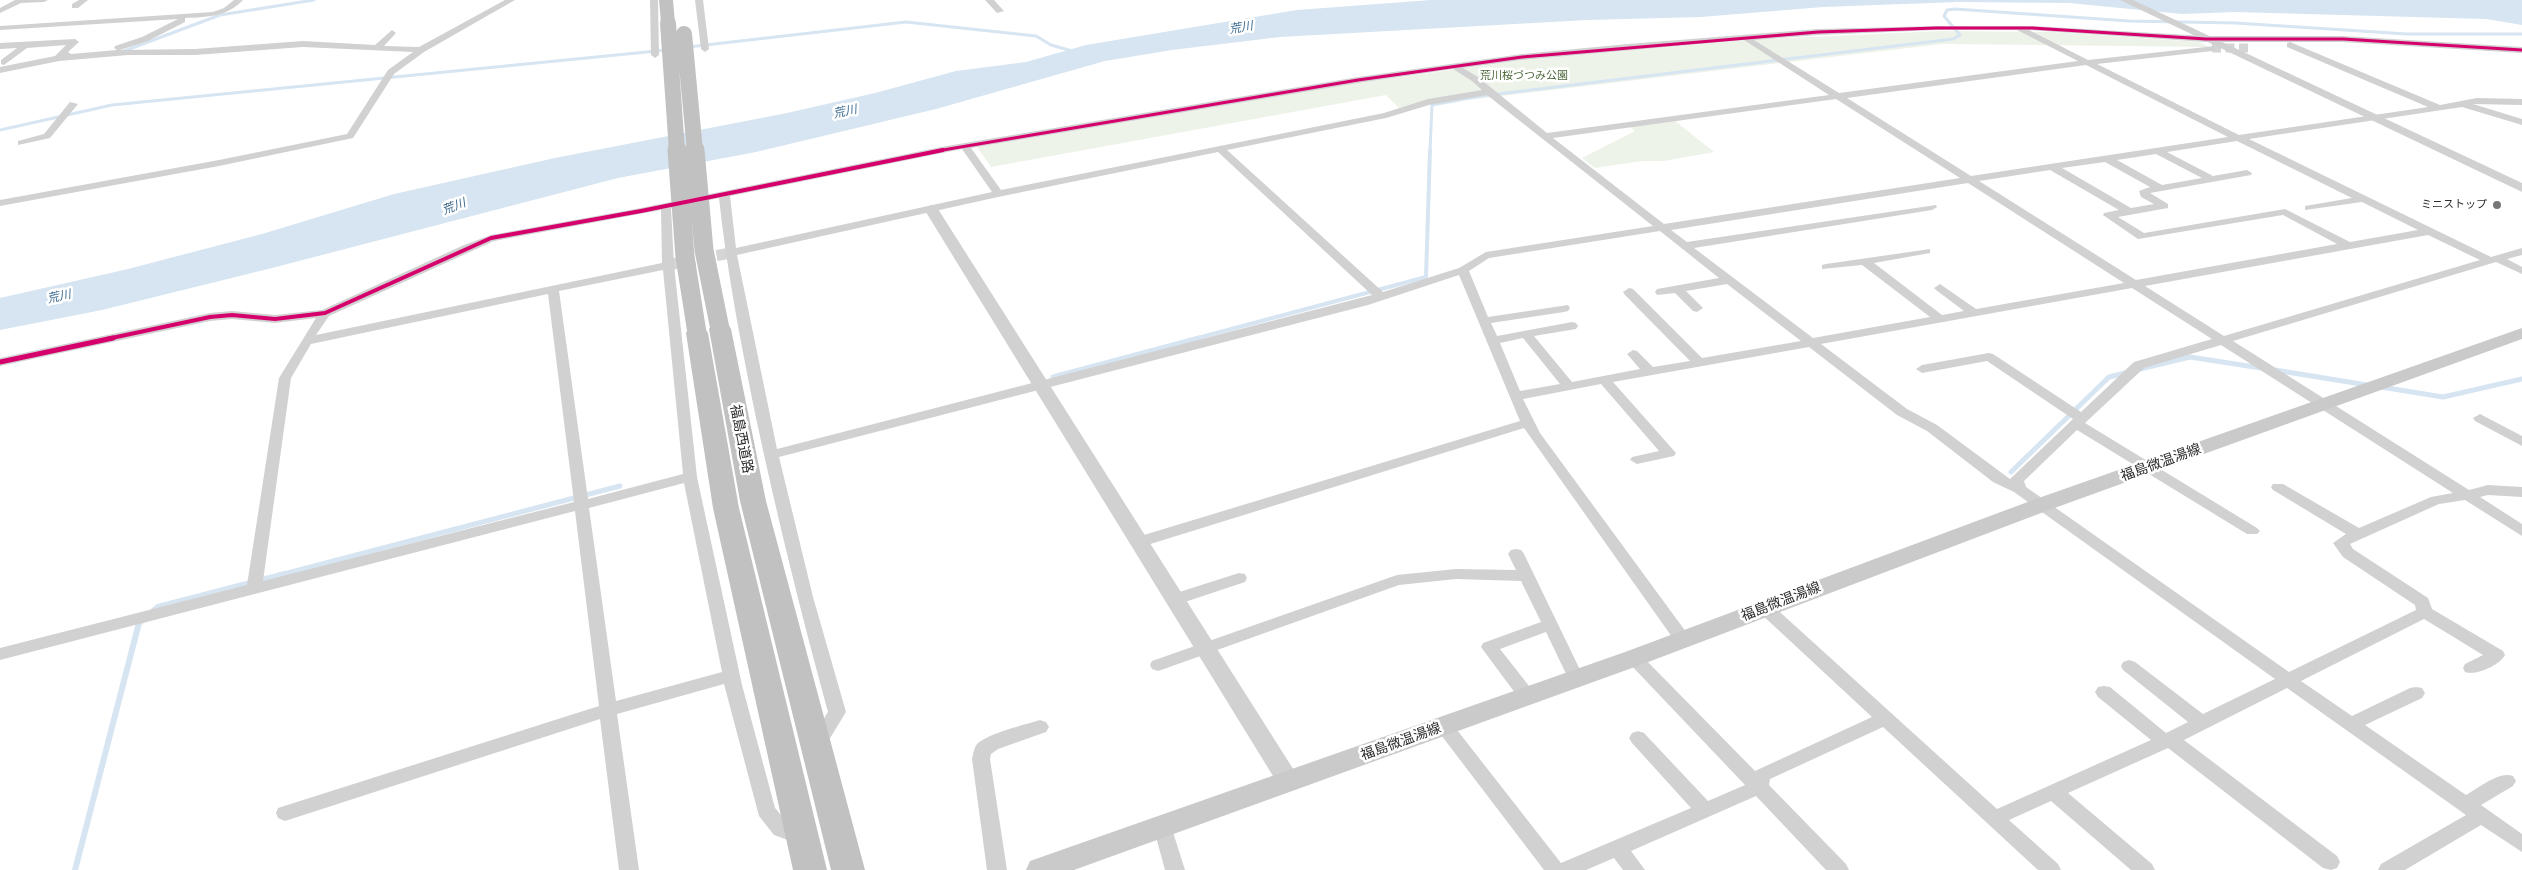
<!DOCTYPE html>
<meta charset="utf-8">
<style>
body{margin:0}
canvas{display:block;background:#fff}
</style>
<canvas width="2522" height="870"></canvas>
<script>
const g = document.querySelector('canvas').getContext('2d');
g.lineJoin = 'round';
function fillPath(path, color) { g.fillStyle = color; g.fill(path, 'evenodd'); }
function trace(path, color, width, dash) { g.strokeStyle = color; g.lineWidth = width; g.lineCap = dash ? 'butt' : 'round'; g.setLineDash(dash || []); g.stroke(path); }
function drawText(font, color, halo, rows, align = 'center') {
  g.font = font + ' Helvetica,"Noto Sans JP",sans-serif'; g.lineWidth = 5; g.setLineDash([]); g.textBaseline = 'middle'; g.strokeStyle = halo; g.fillStyle = color; for (const [text, x, y, turn = 0] of rows) {
    g.save(); g.translate(x, y); g.rotate((+turn || 0) * Math.PI / 180); g.textAlign = isNaN(turn) ? turn : align; if (halo) g.strokeText(text, 0, 0); g.fillText(text, 0, 0); g.restore();
  }
}
fillPath(new Path2D(`
 M1941,31L2052,32L2199,42L2209,47L1942,44L1399,108L1386,95L991,167L977,147L1357,83L1524,60L1745,40Z
 M1674,120L1714,152L1664,161H1642L1595,168L1582,158L1635,131L1629,126Z`), '#eef3ea');
fillPath(new Path2D(`
 M1431,0H2522V25L2486,19L2235,12L2182,14L2069,3L1958,2L1823,7L1701,17L1587,20L1280,37L1172,50L1105,61L936,109L756,152L618,178L272,268L102,310L0,330V298L128,269L262,234L394,194L555,158L787,113L875,93L956,71L1026,62L1086,45L1297,10Z`), '#d6e5f1');
trace(new Path2D(`
 M688,47L906,22L1036,36L1051,45L1076,52
 M124,51L220,15L314,0
 M0,130L112,105L667,50
 M1430,151L1432,105L1481,96L1953,39L1960,35L1944,16L1947,10L1955,9L2129,21L2236,23L2407,34H2522`), '#d6e5f1', 3);
trace(new Path2D(`
 M1194,339L1426,277L1430,150`), '#d6e5f1', 4);
trace(new Path2D(`
 M2140,369L2190,357L2261,368
 M2275,370L2367,385
 M1053,377L1199,338
 M2381,387L2443,397L2522,379
 M2011,472L2109,377L2129,372
 M280,575L620,486`), '#d6e5f1', 5);
trace(new Path2D(`
 M152,612L158,607L285,574
 M75,870L139,623L144,619`), '#d6e5f1', 6);
trace(new Path2D(`
 M2212,48H2248`), '#d5d5d5', 9, [9, 4.5]);
trace(new Path2D(`
 M668,265L730,253`), '#d5d5d5', 11, [11, 5.5]);
fillPath(new Path2D(`
 M15,0H48L44,2L21,3L0,13V8Z
 M79,0H88L78,8H72V4Z
 M234,0H243C227,17 207,17 185,18V22L148,41L120,50L195,49L303,41L375,45L392,30L396,33L384,46L419,47L505,0H515L424,52L394,74L353,138L219,166L0,206V200L219,160L347,134L388,70L413,52L303,47L195,55H128L59,61L0,73V67L55,56L66,45L27,48L4,65L1,64V60L17,48L0,49V43L75,39L79,42L68,52L71,54L117,50L114,48L115,46L142,37L178,19L0,30V26L213,12L224,8Z
 M650,0H658L659,55L655,58L651,55Z
 M695,0H703L709,49L705,52L701,49Z
 M985,0H994L1004,11L997,13Z
 M1936,26H2032L2206,36H2343L2522,47V53L2343,42H2206L2029,30L2088,60L2215,46V50L2212,51L2097,64L2239,135L2428,107L2287,47V43L2290,42L2440,105L2477,98L2522,99V105L2473,104L2522,119V125L2462,107L2249,139L2491,257L2522,248V255L2507,259L2522,267V274L2496,262L2233,341L2469,490L2488,485L2522,487V497L2488,495L2480,497L2522,524V536L2465,500L2439,504L2350,544L2353,549L2428,598L2432,609L2503,651L2505,655C2500,665 2476,676 2465,672L2463,668L2465,664L2483,655L2424,619L2301,681L2352,716L2410,688L2416,687L2422,688L2425,693L2422,698L2365,725L2466,795C2479,788 2499,771 2513,776L2516,781L2513,786L2481,805L2522,834V852L2481,825L2405,870H2378L2381,864L2466,815L2287,688L2184,740L2337,856L2340,862L2337,868L2331,870L2323,868L2168,748L2068,793L2152,864L2155,870H2131L2051,801L2009,820L2058,864L2061,870H2038L1883,727L1770,779L1769,785L1846,864L1849,870H1826L1756,796L1631,851L1645,870H1623L1614,858L1586,870H1544L1438,731L1435,726L1438,721L1444,719L1450,721L1561,863L1691,808L1632,743L1629,738L1632,733L1638,731L1644,733L1708,801L1745,785L1628,662L1626,658L1628,654L1634,652L1640,654L1755,771L1872,717L1759,612L1757,608L1759,604H1771L1997,809L2151,740L2098,697L2095,692L2098,687L2104,686L2110,687L2166,733L2188,722L2123,670L2121,666L2123,662L2129,660L2135,662L2203,714L2275,679L2014,492L1993,482L1927,431L1897,415L1809,347L1613,382L1676,453L1674,456L1637,464L1630,460L1632,457L1659,451L1601,384L1523,399L1540,433L1689,636L1691,640L1689,644L1683,646L1677,644L1524,428L1144,546H1134L1131,542L1134,538L1520,421L1459,275L1368,305L779,457L813,597L846,712L824,748L818,750L812,748L809,743L828,712C801,614 777,516 756,418C741,344 727,272 719,198L671,208L674,265L697,477L742,685L775,808L788,823L809,831L812,837L809,843L802,845L774,835L759,816L724,684L617,714L639,870H619L600,719L285,821L278,818L276,813L278,808L599,706L575,511L0,660V648L247,585L279,378L316,318L275,323L232,319L210,321L0,366V358L210,313L232,311L275,315L322,310L464,245L491,235L641,208L941,147L1358,77L1522,54L1628,44L1818,29ZM1936,30H2017L2078,61L1839,93L1754,40L1818,35ZM1744,40L1829,95L1547,133L1478,77L1463,68L1522,60ZM2086,65L2228,137L1971,176L1847,98ZM1453,69L1472,81L1482,90L1428,99L1384,113L1001,190L971,148L1358,83ZM1487,95L1653,226L1486,252L1459,268L1383,292L1227,150L1386,118L1429,105ZM1836,99L1960,178L1664,224L1553,138ZM2237,141L2352,198L2305,206V210L2362,202L2418,230L2350,242L2285,209L2144,233L2118,217L2168,208V204L2150,193L2251,175L2252,173L2247,170L2213,176L2167,152ZM962,149L992,192L736,248L730,196ZM1218,152L1372,295L777,449L737,255L998,197ZM2156,154L2202,178L2162,185L2117,160ZM2105,162L2150,187L2139,191L2141,197L2154,204L2131,208L2062,168ZM2050,170L2119,210L2104,213L2103,215L2138,239L2283,215L2337,244L2136,280L1979,181ZM1968,183L2124,283L1976,309L1940,284L1934,288L1936,290L1964,311L1942,315L1874,263L1930,253V249L1826,264L1822,265V269L1862,265L1930,317L1813,338L1694,248L1932,210L1937,207L1936,205L1687,242L1671,230ZM661,210L662,263L316,335L329,316L494,241ZM1660,231L1719,278L1657,289L1655,292L1657,295L1675,293L1693,311L1697,312L1703,308L1686,291L1727,284L1801,341L1702,358L1633,289L1629,288L1623,292L1625,295L1690,361L1653,367L1637,351L1633,350L1627,354L1640,369L1572,382L1534,336L1576,329L1578,326L1576,323L1572,322L1497,336L1491,323L1564,312L1568,311L1570,308L1568,305L1488,317L1469,271L1489,258ZM2428,235L2480,260L2224,336L2145,286ZM663,270L683,474L588,499L559,291ZM2132,288L2212,339L2134,362L2081,412L1993,354L1989,353L1922,365L1916,369L1922,373L1987,361L2073,419L2010,479L1937,425L1907,409L1821,344ZM548,294L574,502L263,581L291,378L311,344ZM1523,338L1560,384L1520,391L1500,343ZM2221,345L2453,493L2431,497L2359,528L2283,484H2273L2271,487L2273,490L2346,534L2333,543L2343,557L2415,605L2416,610L2289,672L2026,487L2024,481L2077,430L2247,534H2257L2260,531L2257,528L2085,423L2144,368ZM684,483L722,672L616,701L589,508Z
 M70,102L78,104L50,138L18,145V141L44,134Z
 M2480,414L2522,436V446L2475,421L2473,418Z
 M1516,549L1521,550L1524,554L1584,678L1582,682L1576,684L1570,682L1546,632L1500,649L1533,691L1536,696L1533,701L1527,703L1521,701L1481,647L1483,643L1541,622L1521,581L1456,579L1399,585L1164,669L1158,671L1152,669L1150,665L1152,661L1397,575L1456,569L1516,570L1508,554L1511,550Z
 M1239,573L1245,574L1247,578L1245,582L1176,605L1170,603L1168,599L1170,595Z
 M1040,720L1046,722L1049,727L1046,732L998,749L991,754L990,759L1007,870H987L972,759C973,754 974,748 977,744C989,733 1024,725 1040,720Z
 M1162,818L1169,820L1171,826L1185,870H1165L1153,826L1155,820Z`), '#d1d1d1');
fillPath(new Path2D(`
 M2120,0H2133L2522,183V192Z
 M931,205L938,209L1297,775L1301,782L1297,789L1289,791L1281,789L924,209Z`), '#d1d1d1');
fillPath(new Path2D(`
 M2522,328V339L2049,510L1643,664L1074,870H1026L1030,861L1625,652L2033,500Z`), '#cacaca');
fillPath(new Path2D(`
 M659,0H673L675,23L673,26H663L661,23Z
 M720,323L728,324L731,329L766,501L865,870H831L740,501L709,329L712,324Z
 M697,327L705,328L708,333L739,508L827,870H793L713,508L686,333L689,328Z`), '#c1c1c1');
trace(new Path2D(`
 M668,23L677,151
 M684,34L695,151`), '#c1c1c1', 16);
trace(new Path2D(`
 M677,150L685,257L697,333
 M695,150L704,250L720,329`), '#c1c1c1', 19);
trace(new Path2D(`
 M937,151L1358,80L1522,57L1818,32L1936,28H2032L2206,39H2343L2522,50`), '#d6006c', 3);
trace(new Path2D(`
 M107,339L210,317L232,315L275,319L325,313L491,238L641,211L943,150`), '#d6006c', 4);
trace(new Path2D(`
 M0,362L113,338`), '#d6006c', 5);
for (const [x, y, r, color] of [
 [2497,205,5,"#767676"]
]) { const dot = new Path2D(); dot.arc(x, y, r, 0, 2 * Math.PI); g.fillStyle = color; g.fill(dot); trace(dot, '#fff', 2); }
drawText('11px', '#4c673a', '#fff', [
 ["荒川桜づつみ公園",1524,76]
]);
drawText('11px', '#2c2c2c', '#fff', [
 ["ミニストップ",2487,205]
], 'right');
drawText('italic 12px', '#3a698e', '#fff', [
 ["荒川",1241,28,-9],
 ["荒川",845,112,-12],
 ["荒川",454,207,-21],
 ["荒川",59,297,-12]
]);
drawText('14px', '#2c2c2c', '#fff', [
 ["福島西道路",741,439,79],
 ["福島微温湯線",2161,463,-20],
 ["福島微温湯線",1781,602,-21],
 ["福島微温湯線",1401,742,-20]
]);
</script>
